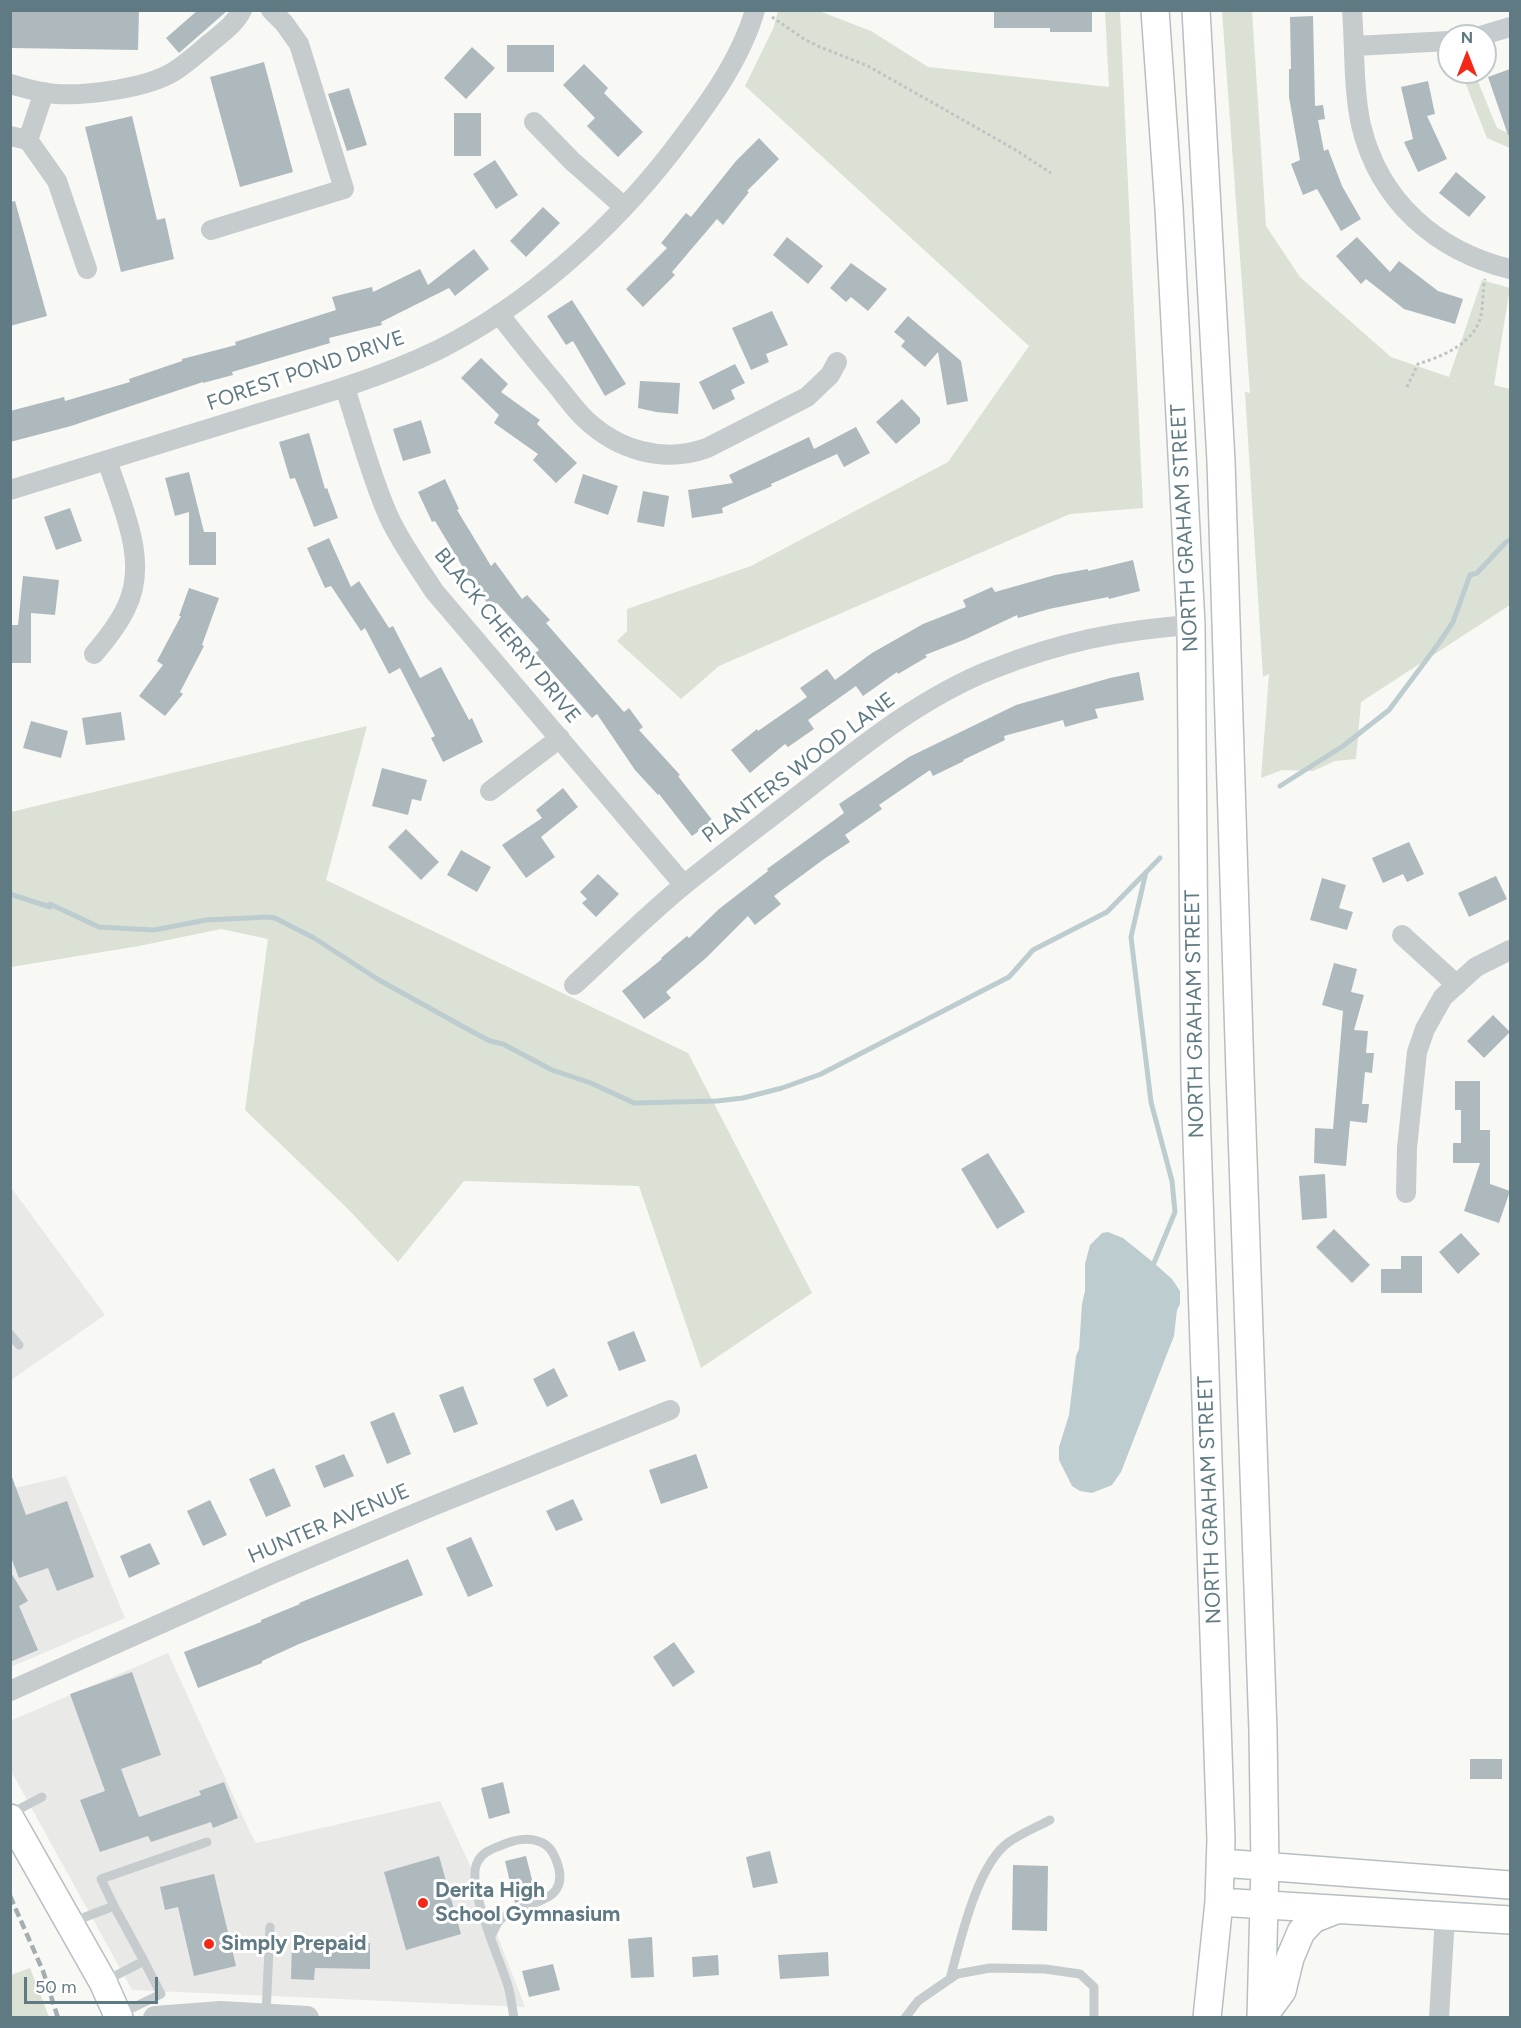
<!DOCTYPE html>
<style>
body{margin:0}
#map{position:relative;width:1521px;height:2028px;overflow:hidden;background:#f8f8f5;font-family:Figtree,sans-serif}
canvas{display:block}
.frame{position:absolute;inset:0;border:12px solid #607a83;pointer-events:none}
.north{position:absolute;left:1437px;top:24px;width:60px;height:60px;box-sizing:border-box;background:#fff;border:2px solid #bfcacd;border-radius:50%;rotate:0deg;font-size:16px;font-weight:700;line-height:24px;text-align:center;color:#607a83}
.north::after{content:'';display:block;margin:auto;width:21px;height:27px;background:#f52818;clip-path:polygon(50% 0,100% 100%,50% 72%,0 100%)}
.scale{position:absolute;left:24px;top:1977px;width:134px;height:27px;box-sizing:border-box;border:3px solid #607a83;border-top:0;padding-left:8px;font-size:18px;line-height:21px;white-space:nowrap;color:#607a83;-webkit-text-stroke:4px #fff;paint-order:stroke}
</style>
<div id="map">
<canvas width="1521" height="2028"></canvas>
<div class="frame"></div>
<div class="north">N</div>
<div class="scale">50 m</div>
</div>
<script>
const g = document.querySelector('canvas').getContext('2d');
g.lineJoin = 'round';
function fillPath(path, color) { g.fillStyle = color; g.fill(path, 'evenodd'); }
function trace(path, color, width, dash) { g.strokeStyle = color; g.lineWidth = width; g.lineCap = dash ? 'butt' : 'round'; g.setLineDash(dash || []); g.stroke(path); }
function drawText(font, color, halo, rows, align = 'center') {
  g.font = font + ' Figtree,sans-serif'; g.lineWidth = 6; g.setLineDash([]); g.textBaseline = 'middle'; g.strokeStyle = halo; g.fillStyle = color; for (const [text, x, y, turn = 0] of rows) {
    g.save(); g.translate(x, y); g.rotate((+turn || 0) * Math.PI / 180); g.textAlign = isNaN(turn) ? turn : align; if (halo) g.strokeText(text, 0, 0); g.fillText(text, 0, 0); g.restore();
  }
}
fillPath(new Path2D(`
 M10,1186L105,1315L11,1380H10Z
 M66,1476L125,1618L11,1667L10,1489Z
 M168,1653L249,1830L256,1843L440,1801L470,1865L525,2007L132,1990L11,1771L10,1721Z`), '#e9e9e8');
fillPath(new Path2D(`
 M778,11H819L871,31L928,67L1109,87L1105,11H1120L1143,508L1070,514L719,666L681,699L617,641L627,631V609L751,566L948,462L1029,346L745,86L773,29Z
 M1222,11H1252L1266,226L1300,277L1391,357L1449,377L1482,280L1510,288L1494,385L1510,389V605L1361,702L1356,759L1335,761L1313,771L1282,770L1261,778L1269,674L1263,677L1245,392L1250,393Z
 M1461,72H1474L1497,128L1510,134V148L1487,138Z
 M367,726L326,880L688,1053L812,1293L701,1368L639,1186L464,1181L398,1262L348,1209L245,1110L268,939L221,929L139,946L11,967V812Z
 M30,1968L49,2017H50H11V1975Z`), '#dbe1d5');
fillPath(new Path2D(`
 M1108,1232L1123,1238L1154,1263L1172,1279L1180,1291V1304L1177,1310L1174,1336L1121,1472L1112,1485L1092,1493L1080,1491L1072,1486L1059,1460V1447L1069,1415L1076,1356L1079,1349L1082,1304L1085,1291V1264L1090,1245L1102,1233Z`), '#bdcdcf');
trace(new Path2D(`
 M1280,786L1343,746L1389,710L1439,643L1453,622L1470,575L1477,573L1506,542L1510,540
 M1146,872L1131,937L1151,1102L1172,1181L1175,1212L1154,1263
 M10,894L50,907V904L99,927L154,930L206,920L268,917L275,918L314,938L379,980L471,1031L490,1041L503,1044L552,1070L591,1083L634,1103L717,1101L743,1098L782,1088L821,1074L1009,977L1033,950L1107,912L1160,858`), '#bdcdcf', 5);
fillPath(new Path2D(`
 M10,10H139L138,50L10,48Z
 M198,10H228L179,53L166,38Z
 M994,10H1092V32H1050V28H994Z
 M1313,16L1315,106L1323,105L1325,119L1318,120L1324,151L1328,149L1342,186L1361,219L1341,231L1317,189L1303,195L1291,164L1300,160L1289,97V69H1291L1290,17Z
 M507,45H554V72H507Z
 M472,47L495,68L466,99L444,78Z
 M264,62L293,172L240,187L210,77Z
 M584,64L608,88L604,93L643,132L618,157L587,126L595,118L563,85Z
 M1510,69V135H1508L1488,77Z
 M1428,81L1435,114L1427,116L1447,159L1418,172L1404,142L1413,139L1401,87Z
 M349,88L367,145L347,151L328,94Z
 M454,113H481V156H454Z
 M132,116L157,220L165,218L174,259L121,272L85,127Z
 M759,138L779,159L747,191L749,192L723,225L717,219L672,272L675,275L643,307L626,289L667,248L661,243L686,213L691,217L736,161Z
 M495,160L518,195L496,209L473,174Z
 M1456,172L1486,197L1469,217L1439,193Z
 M15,201L47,316L10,326V202Z
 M543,207L560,223L526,257L510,241Z
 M787,237L823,266L808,284L773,255Z
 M1357,237L1390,272L1399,261L1438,291L1463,299L1455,324L1404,309L1366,279L1361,284L1336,256Z
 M474,249L489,269L455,296L449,288L381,322L382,325L329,338L330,343L232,372L233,375L203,383V382L71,426L10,442V411L64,397L65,401L130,382L129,379L182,361V359L236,345L235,342L336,310L332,297L372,287L373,292L420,269L428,285Z
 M851,263L887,289L868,311L851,297L846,302L830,288Z
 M572,300L626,384L605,396L573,341L566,345L547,316Z
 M772,311L788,345L766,354L769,362L751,370L732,328Z
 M908,316L961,361L968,401L947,405L938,352L925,367L901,346L905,341L894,332Z
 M481,358L508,384L501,392L540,420L537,424L577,463L556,483L533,460L538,454L494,423L499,415L461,378Z
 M735,364L745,383L731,390L735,399L713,410L699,382Z
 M640,381L680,383L678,414L656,412L638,408Z
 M902,399L920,418V423L896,444L876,422Z
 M421,420L431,453L403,461L393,429Z
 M856,427L870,453L844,467L837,454L771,484L772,486L722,508L723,513L692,518L688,490L733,483L729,475L809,437L814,449Z
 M309,433L325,489L327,488L338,518L314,527L295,478L290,479L279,442Z
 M189,472L204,532H216V565H189V512L175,516L165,478Z
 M583,474L618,486L608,515L574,503Z
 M445,479L459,509L457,510L491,566L495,562L522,599L527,595L550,620L546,623L624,712L629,708L643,727L639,730L680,775L678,776L713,821L692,836L659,794L658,795L635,770L597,714L592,718L535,653L539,650L497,603L490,607L473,584L435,521L432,522L418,492Z
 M643,491L669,496L664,527L637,522Z
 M70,508L82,541L56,550L44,517Z
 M329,538L351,587L359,581L389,628L393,626L420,678L441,667L469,720L472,718L483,742L443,762L431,738L435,736L400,668L389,674L365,628L361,631L331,586L325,588L307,548Z
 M1133,560L1140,591L1109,599L1108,597L1049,609L1018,618L1017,615L966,639L925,655L927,657L898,674L897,672L863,696L856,686L808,720L814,729L788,747L785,744L750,773L731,750L757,729L758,731L807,697L800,688L827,669L835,680L872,653L923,624L966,607L963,600L992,587L995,592L1055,575L1088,569V571Z
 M23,576L59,580L55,615L31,613V663H10V625H18Z
 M189,588L219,598L202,645L204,646L180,692L183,694L165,716L139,696L163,665L157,661L181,616H179Z
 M1139,672L1144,700L1095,709L1098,718L1065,727L1063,720L1004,736L1005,740L963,760L964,761L933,776L930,770L879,805L882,809L845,835L850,842L824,859L774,896L781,904L755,925L748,916L706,958L666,992L671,998L644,1019L622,991L662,959L661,958L687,936L689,938L719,909L768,871L767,869L844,813L839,804L909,757L1016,705L1110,678Z
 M121,712L125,740L86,745L82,718Z
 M31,721L68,731L61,758L23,748Z
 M382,768L427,780L421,801L412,799L408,815L372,806Z
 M563,788L578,807L541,837L555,857L526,878L502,845L542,818L536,810Z
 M406,829L439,862L421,880L388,847Z
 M1409,842L1424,874L1407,882L1403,874L1383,883L1372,858Z
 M461,850L491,867L477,892L447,875Z
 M598,874L619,894L596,917L582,903L587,899L580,892Z
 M1496,876L1507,899L1469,917L1458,893Z
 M1322,878L1346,885L1339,908L1353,912L1347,930L1310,920Z
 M1334,963L1357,969L1351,992L1364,995L1354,1030L1368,1031L1366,1053H1374L1372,1073L1365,1072L1362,1104H1369L1367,1123L1350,1121L1346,1166L1314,1163L1315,1128L1333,1129L1343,1011L1322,1005Z
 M1493,1015L1510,1032L1484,1058L1467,1041Z
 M1455,1081H1480V1130H1490V1184L1510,1191L1499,1223L1464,1211L1480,1163H1453V1143H1461V1110H1455Z
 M988,1153L1025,1212L997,1229L961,1169Z
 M1325,1174L1327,1218L1302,1220L1299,1176Z
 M1334,1229L1370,1265L1352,1283L1316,1247Z
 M1461,1233L1480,1254L1458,1274L1439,1252Z
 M1401,1256H1422V1293H1381V1269H1401Z
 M634,1331L646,1361L619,1371L607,1342Z
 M554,1368L568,1396L547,1407L533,1379Z
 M463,1386L478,1424L454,1433L439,1395Z
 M394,1412L411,1454L387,1464L370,1422Z
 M344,1454L354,1476L324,1488L315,1466Z
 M696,1454L708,1488L661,1504L649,1470Z
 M274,1468L291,1506L266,1517L249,1479Z
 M10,1477H12L26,1515L67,1501L94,1577L57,1591L48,1568L19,1578L10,1555Z
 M573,1499L583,1520L556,1531L546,1511Z
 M210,1500L227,1535L203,1546L187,1511Z
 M471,1537L493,1586L468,1597L446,1548Z
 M150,1543L160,1564L129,1578L120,1556Z
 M408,1559L423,1595L299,1644L262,1661V1663L198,1688L184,1652L261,1622V1620L300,1604L299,1603Z
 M10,1571L28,1601L19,1606L38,1650L10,1662Z
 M674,1642L695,1672L673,1687L653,1657Z
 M132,1672L161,1755L121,1769L139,1817L201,1795L199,1791L224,1782L238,1818L213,1828L211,1822L151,1842L148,1836L100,1852L80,1800L105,1791L70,1694Z
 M1470,1759H1502V1779H1470Z
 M503,1782L510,1813L489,1819L481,1788Z
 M770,1851L778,1883L753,1888L746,1857Z
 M439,1856L461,1934L406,1950L384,1872Z
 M526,1856L536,1895L515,1903L505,1861Z
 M1013,1865L1048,1866L1047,1931L1012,1930Z
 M214,1874L236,1966L194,1976L178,1907L165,1910L160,1887Z
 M652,1937L654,1977L631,1978L628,1939Z
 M292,1941L370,1943V1969L315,1968L314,1980L291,1979Z
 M828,1952L829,1976L780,1979L778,1955Z
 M718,1955L719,1975L693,1977L692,1957Z
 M553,1964L560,1990L529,1997L522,1971Z`), '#aeb9bd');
const secondary = new Path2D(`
 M1155,10L1169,208L1191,625L1195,1080L1221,1839L1219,1902L1207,2018
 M1196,10L1221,461L1240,1073L1263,1731L1265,1866L1261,2018
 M10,1818L103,1982L119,2018
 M1222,1863L1510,1885
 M1219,1902L1510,1920
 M1262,2018L1282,1991L1290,1958L1301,1932L1313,1919L1336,1910`);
trace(secondary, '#b7bfc2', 30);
trace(new Path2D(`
 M772,17L804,39L820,47L868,66L1014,149L1051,173
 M1407,387L1418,364C1440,357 1469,346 1479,322C1484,309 1482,292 1485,279`), '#bfc3c4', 3, [3, 3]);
trace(new Path2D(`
 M10,1334L19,1345
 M10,1814L42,1797
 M114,1906L101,1879L207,1842
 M72,1922L114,1906L144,1961L105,1981
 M491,1936C494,1931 496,1924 500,1920C519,1900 567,1907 559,1869C557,1861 553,1850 546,1845C533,1836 516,1839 502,1845C492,1849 482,1852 477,1863C466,1887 500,1959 508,1986C511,1996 512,2007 514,2018
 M950,1979C960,1942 977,1864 1009,1842C1022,1833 1037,1827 1050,1820
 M120,2014L161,1994L144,1961
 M266,2014L270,1927
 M905,2018L918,2001L957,1974L990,1968L1045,1969L1080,1974L1094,1987V2018`), '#c6cbce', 9);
trace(new Path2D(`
 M1352,10C1355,48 1353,88 1361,125C1379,201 1436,251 1510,269
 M1480,36L1510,27
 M1355,46L1449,41
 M10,84C25,88 40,93 56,94C87,96 147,88 173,72C186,64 198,53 210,43C222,33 235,24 242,10
 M534,122L572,161L623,206
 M10,136L28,140L44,92
 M28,140L57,181L87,269
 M211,230L344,189L299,44L284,23L271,10
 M499,314C517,337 535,360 554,382C564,394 573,407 584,418C617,450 663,464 707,448L807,397L830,375L837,362
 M345,388C359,430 370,474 388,515C400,542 418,566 434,591L684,885
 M10,490C90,465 170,441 250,416C314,397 378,379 438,350C528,305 612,229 673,150C705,108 740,62 755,10
 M94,654C106,640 118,625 126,608C150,561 121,505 107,460
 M490,791L560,738
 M1402,935L1457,985
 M574,985C611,951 646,916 685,884C725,852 766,821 807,789C864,744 924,696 993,669C1060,642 1120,630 1191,625
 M1406,1193L1407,1148L1417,1052L1425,1029L1443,997L1476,967L1510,950
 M10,1691L274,1573L428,1508L670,1410
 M1439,2018L1445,1916`), '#c6cbce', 20);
trace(new Path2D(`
 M155,2018L221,2013L307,2018`), '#c6cbce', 24);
trace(secondary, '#fff', 27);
trace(new Path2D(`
 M10,1896L43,1971L58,2018`), '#a3aeb1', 4.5, [9, 4.5]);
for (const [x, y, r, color] of [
 [423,1903,6,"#f52818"],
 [209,1944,6,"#f52818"]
]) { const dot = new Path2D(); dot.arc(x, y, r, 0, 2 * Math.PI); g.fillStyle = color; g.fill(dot); trace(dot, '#fff', 2); }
drawText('21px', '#607a83', '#fff', [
 ["FOREST POND DRIVE",306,371,-19],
 ["NORTH GRAHAM STREET",1185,528,-93],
 ["BLACK CHERRY DRIVE",507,636,51],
 ["PLANTERS WOOD LANE",799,768,-37],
 ["NORTH GRAHAM STREET",1195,1014,-91],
 ["NORTH GRAHAM STREET",1210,1500,-92],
 ["HUNTER AVENUE",329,1524,-23]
]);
drawText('bold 21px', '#607a83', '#fff', [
 ["Derita High",435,1891],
 ["School Gymnasium",435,1915],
 ["Simply Prepaid",221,1944]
], 'left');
</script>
